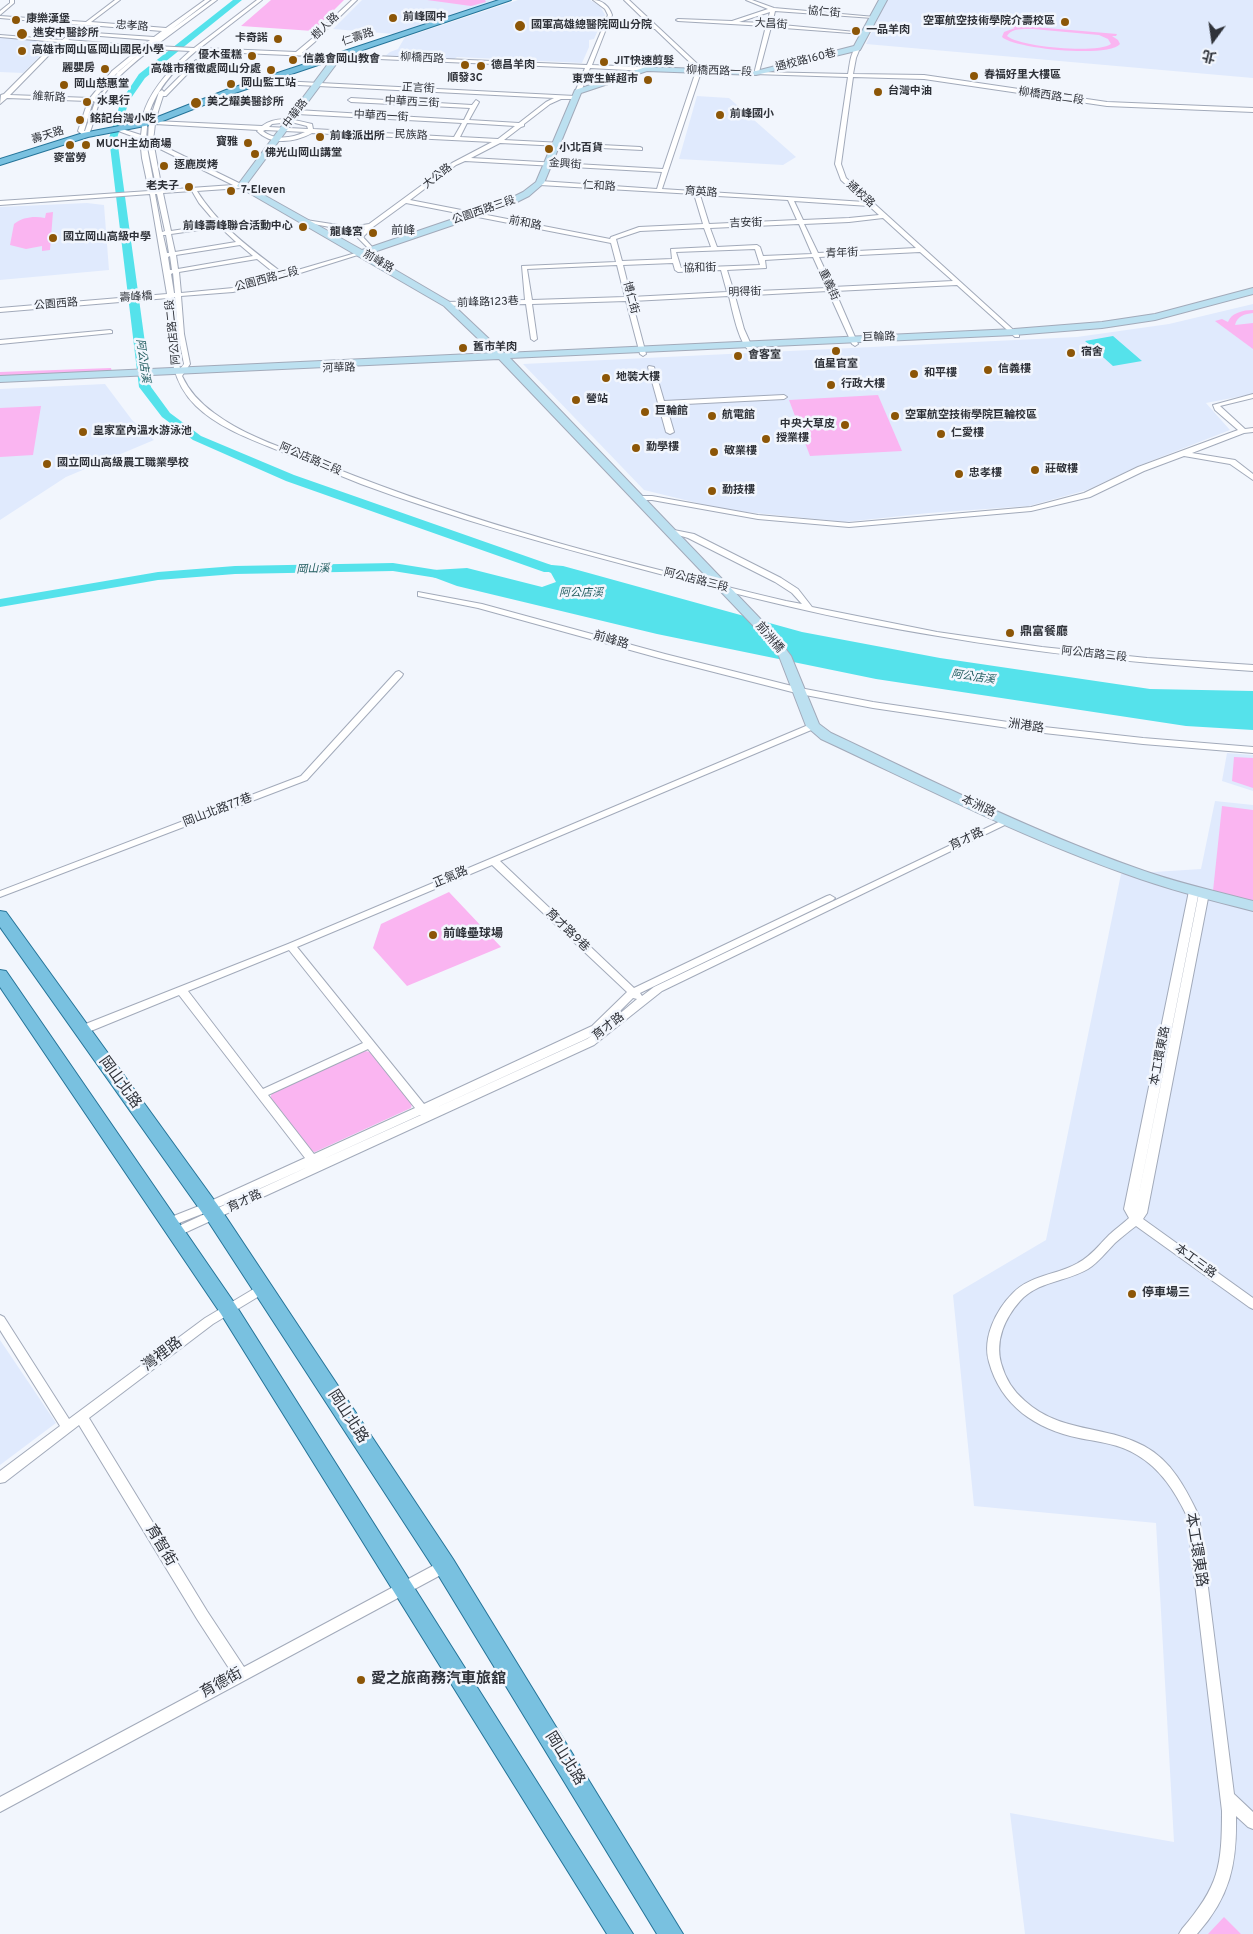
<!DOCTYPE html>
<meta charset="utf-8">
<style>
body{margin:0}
#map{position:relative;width:1253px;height:1934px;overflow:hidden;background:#f2f6fd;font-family:Overpass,"Noto Sans TC",sans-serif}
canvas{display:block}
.north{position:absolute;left:1188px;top:15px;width:50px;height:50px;-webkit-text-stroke:4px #f2f6fd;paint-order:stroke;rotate:194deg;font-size:14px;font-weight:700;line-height:20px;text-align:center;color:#2f3239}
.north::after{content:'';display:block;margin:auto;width:18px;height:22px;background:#2f3239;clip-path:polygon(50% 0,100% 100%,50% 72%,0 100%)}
</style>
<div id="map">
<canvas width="1253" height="1934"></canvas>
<div class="north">北</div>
</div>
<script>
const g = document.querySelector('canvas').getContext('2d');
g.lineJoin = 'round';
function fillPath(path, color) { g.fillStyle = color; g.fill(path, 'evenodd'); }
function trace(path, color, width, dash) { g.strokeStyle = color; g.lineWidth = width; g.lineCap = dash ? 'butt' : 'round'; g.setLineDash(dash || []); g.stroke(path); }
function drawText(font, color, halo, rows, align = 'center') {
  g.font = font + ' Overpass,"Noto Sans TC",sans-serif'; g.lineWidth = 5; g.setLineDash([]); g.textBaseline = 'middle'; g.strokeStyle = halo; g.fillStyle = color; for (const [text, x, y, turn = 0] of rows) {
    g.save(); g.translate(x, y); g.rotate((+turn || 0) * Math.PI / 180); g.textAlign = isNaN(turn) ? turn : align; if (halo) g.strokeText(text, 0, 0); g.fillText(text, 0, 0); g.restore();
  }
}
fillPath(new Path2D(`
 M362,0H498L394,34L333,29Z
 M518,0H590L600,6L605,15L594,39L589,40V47L582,63L457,57L453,60L384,57L390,52L398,49L405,37L436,40L406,37Z
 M887,0H1253V78L866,44Z
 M0,37L53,43L23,73L0,72Z
 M697,96L729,98L796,157L783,165L679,159Z
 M87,203L104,205L109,270L0,280V207Z
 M1253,304V394L1206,403L1230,430L1138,466L1087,490L1029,506L929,513L845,522L726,510L644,490L523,364L1077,337L1169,324Z
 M105,384L132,420L154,440L66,477L0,520V389Z
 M1227,753L1253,755V791L1222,781Z
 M1215,801L1253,805V1934H1025L1010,1813L1174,1842L1156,1523L974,1506L953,1295L1046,1240L1121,874L1201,869Z
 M0,1340L56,1423L0,1465Z`), '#e0eafd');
fillPath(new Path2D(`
 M271,0H344L313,31L241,26Z
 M427,0H485L486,2L471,6Z
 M1012,25L1117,34L1116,36H1112L1118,40L1120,44C1109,58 1015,49 1002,37L1004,32L1015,28L1011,27ZM1033,29L1099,35L1108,39L1111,44C1097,54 1020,47 1007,36C1011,28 1024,29 1033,29Z
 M53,212L50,250L42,251V246L26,249L10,245L14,224C23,217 34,216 45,218L46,213Z
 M1253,310V313C1245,314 1237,316 1235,325L1253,323V349L1215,321L1222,319L1228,322C1231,313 1243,310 1253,310Z
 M111,368L112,372L0,376V372Z
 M878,395L902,451L810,456L789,400Z
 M41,406L33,455L0,457V408Z
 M1234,757L1253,758V788L1232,781Z
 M1222,806L1253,810V902L1213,891Z
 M449,892L501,947L407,986L373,948L381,924Z
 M365,1051L371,1052L412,1104L411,1108L315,1152L310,1151L270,1098L272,1093Z
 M1224,1917L1241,1934H1208Z`), '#fab5f1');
fillPath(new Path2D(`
 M1113,336L1142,361L1113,366L1085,341Z
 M529,563L563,566L585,572L802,632L940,658L1150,689L1253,691V730L1186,726L876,679L657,634L457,586L417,571L467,568L542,587L556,582L551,573Z`), '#55e2eb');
fillPath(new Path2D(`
 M233,0H242L145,78L129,101L117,138L151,387L170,413L201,436L294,475L554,566L555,569L554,572H544L286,481L193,440L162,417L139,387L109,138L121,101L139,74Z
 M393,563L437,570L443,574L437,578L393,571L235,574L158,580L0,607V599L158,572L235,566Z`), '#55e2eb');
const street = new Path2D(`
 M10,0H14V3L0,15V11L10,3Z
 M115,0H120L91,22L166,28L205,0H210L172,29L212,0H217L155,46L194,48L257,0H262L200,48L296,52L320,32L321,29L352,0H357L325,31L324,34L302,53L587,65L608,15L605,9L593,0C602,0 609,6 612,15L608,27H652L624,0H629L705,71L700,75L662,189L865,202L841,180L835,164L848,77L754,74L766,26L678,21L676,20L678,19L732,21L768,9L746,0H752L774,8L875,17L873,18L775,11L772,24L866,33L864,34L771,27L759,72L848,74C850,64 850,53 857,46L860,48L856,58L853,74L924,75L1107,102L1253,108V112L1107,106L924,79L853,77L841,164L846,178L1019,335V337H1015L957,285L835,291L858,344L855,346L852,344L828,291L735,296L744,329L753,349L750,351C739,345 732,309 729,296L632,301L646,354L643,356L640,354L626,301L532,304L537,339L534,341L531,339L526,304L447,306L444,304L447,302L525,300L522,266L616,262L611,243L406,203L373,227L363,237L374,249L371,251L357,237L365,229L351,231L303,222L306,220L351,227L369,224L452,163L492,142L312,133C296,142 271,146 257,131L258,130L155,124L153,141L243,185L244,186L241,188L197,191C219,226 251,249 284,274L359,252L364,253L259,286L233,292L181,296L184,334L190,364L182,376C189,391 200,403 214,413C246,437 289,450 327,465C475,525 631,564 786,601L802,604L792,593L775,582L688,538L665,531L669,529L694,534L781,578L798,589L812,607L937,632L1042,647L1147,658L1253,665V671C1147,664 1042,654 938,636C837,620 739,595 641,569C546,544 453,518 361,484C336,474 312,464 287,454C256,441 221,430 196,406C165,376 171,337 168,298L0,312V308L167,294L150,194L0,205V201L149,191L142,158L140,139L113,129L116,127L141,135C142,129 142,121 143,115C150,90 171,68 190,51L151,49C133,64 113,79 101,99C95,111 94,125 88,136H84L78,131L88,101L7,98L0,104L1,95L4,94L48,50L58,42L0,37V35L62,40L82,25L0,18V16L86,22ZM770,12L767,23L739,22ZM88,25L162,31L154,37L79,32ZM606,29H655L699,71L695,74L663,169L471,158L500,143L642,150V148L640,147L504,140L521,127L524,126V124L550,104L561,99H577L578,98L575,96L261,80L258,82L259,83L554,98L546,102L519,123L469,120L479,102L476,100L472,105L351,98L348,100L351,102L470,108L464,120L297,110L294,112L297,114L462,123L454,137L313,129L312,124C295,120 277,115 262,126L155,121L163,96H166L198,63L196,60L164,92L162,90L159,92L149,122L148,139L146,138C147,130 147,121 149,114C157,88 176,68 196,51L585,68L575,92L578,94L581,92L590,68L646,71L649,69L646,67L592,65ZM75,34L150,40L142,46L68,40ZM64,43L139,49L112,71L90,98L10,95L52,52ZM145,49L119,71L97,99L95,98L116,74ZM93,101L95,102L85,131H84ZM291,122L307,126L308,129L269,127L272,124ZM467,123L515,126L498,139L460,137ZM265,130L305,132C292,138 275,141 263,131ZM146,142L147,143L157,190H155ZM154,146L233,185L162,190ZM465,161L662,172L657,189L540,181L537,183L540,185L694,194L703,224L639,227L611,237L610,239L410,200L456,165ZM192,191L199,203L217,224L171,231L163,193ZM155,194H157L165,231L162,232ZM700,195L788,200L797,220L709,224ZM794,201L869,206L879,215L849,218L803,220ZM883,218L916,248L818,253L804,224L849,222ZM799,224L812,254L763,256L760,247L757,245L717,247L710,228ZM220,227L236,242L175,252L171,234ZM704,228L711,247L671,249L672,259L622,261L616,239L640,231ZM163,235H166L169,253H167ZM240,245L253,256L178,269L176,255ZM755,249L760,265L681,268L676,252ZM920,252L953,281L833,287L819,257ZM170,256L172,270H170L168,257ZM813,257L827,288L734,292L727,270L766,268L765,260ZM257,259L278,276L233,288L181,293L179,272ZM673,263L675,270L678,272L721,270L727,292L631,297L623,265ZM617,265L625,297L532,300L527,269ZM173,273L175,293H174L171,274ZM174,297H175L178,334L184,364L180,369L176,344Z
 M110,330L112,331V333L0,344V340Z
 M649,366L654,367L664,401L784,395L787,397L784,399L666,405L674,432L670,434L666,432L648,367Z
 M1253,394V398L1220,406L1245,429L1253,428V432L1244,433L1192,453L1235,460L1253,474V480L1230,464L1184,456L1144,471L1090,497L1031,511L849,527L758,519L652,500H638L634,498L638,496H652L758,515L849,523L1031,507L1084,493L1138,467L1238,430L1215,410L1213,405Z
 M418,592L482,604L665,654L800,688L873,702L1035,726L1143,738L1253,747V753L1143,744L1035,732L873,708L800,694L659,658L478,608L418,596Z
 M399,671L403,674L402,676L307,780L0,897V891L301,776L396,672Z
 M813,723L816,724L817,726L816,728L500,861L634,988L827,896L830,895L835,898L833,900L640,993L642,996L654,987L1005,819H1011L1013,821L662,991L594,1045L180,1235L176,1236L172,1235L170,1232L172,1229L310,1166L212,1210L174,1225L170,1226L166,1225L164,1222L166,1219L204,1204L305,1158L179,995L86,1033H78L77,1030L78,1027L288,944ZM492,865L627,992L592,1026L424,1104L297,947ZM289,950L363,1043L263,1089L188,991ZM633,998L637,999L604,1027ZM593,1035L586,1039L429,1111L587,1039ZM368,1049L415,1108L314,1154L268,1095ZM420,1115H421L319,1161Z
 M1194,888L1199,891L1136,1209L1199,893L1204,890L1209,893L1147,1213L1143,1219L1253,1298V1309L1249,1307L1136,1226C1129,1231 1122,1237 1115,1243C1106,1252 1099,1262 1088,1269C1066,1282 1038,1281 1020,1301C1005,1318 995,1340 1001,1363C1005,1378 1013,1391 1025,1401C1060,1433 1105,1425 1144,1446C1172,1461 1186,1489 1199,1516L1234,1794L1253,1812V1829L1248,1827L1236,1816C1237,1864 1230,1897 1197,1934H1179L1182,1929C1219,1886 1222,1866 1222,1811L1187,1516C1175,1492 1161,1469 1137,1455C1120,1444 1099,1442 1079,1438C1036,1429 1001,1406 989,1362C982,1338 996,1310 1013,1293C1030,1275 1057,1275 1078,1263C1091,1256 1099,1245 1109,1235C1115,1229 1123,1224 1129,1218L1124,1209L1189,891Z
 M262,1284L266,1286L268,1289L266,1292L213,1324L89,1418L207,1611L244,1667L440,1562L445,1560L450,1562L452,1566L450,1570L0,1812V1797L232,1673L197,1619L79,1425L5,1482L0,1483V1471L60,1426L0,1330V1315L4,1317L69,1419L205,1318Z`);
const secondary = new Path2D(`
 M879,0H887L860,50L756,75L647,71L581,93L544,183L529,196L509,206L368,254L450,302L504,353L1014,329L1102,322L1155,314L1253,288V294L1155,320L1102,328L1014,335L510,358L773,632L791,656L819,724L831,733C931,780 1031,831 1136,868C1174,882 1214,891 1253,901V911C1210,900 1167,889 1126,874C1021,837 922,786 821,739L806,726L779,656L765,638L499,359L0,382V376L493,353L444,306L237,186L336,53L343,55L246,185L362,250L503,202L523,192L536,182L575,90L646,67L756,71L854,46Z`);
const primary = new Path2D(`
 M499,0H511L232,94L155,124L88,137L0,165V159L83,133L150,120L226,90Z
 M0,911L6,912L222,1211L453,1559L683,1934H657L437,1573L208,1221L0,927Z
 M0,970L6,971L235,1304L633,1934H607L221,1314L0,987Z`);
trace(street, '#a2aaba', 2);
trace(secondary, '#a2aaba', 2);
trace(primary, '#257499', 2);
fillPath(street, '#fff');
fillPath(secondary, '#bce0f0');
fillPath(primary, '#79c1e0');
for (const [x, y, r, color] of [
 [393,18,5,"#8c5607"],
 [16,20,5,"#8c5607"],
 [1065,22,5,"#8c5607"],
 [520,26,6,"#8c5607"],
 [856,31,5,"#8c5607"],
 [22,34,6,"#8c5607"],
 [278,39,5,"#8c5607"],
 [22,51,5,"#8c5607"],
 [252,56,5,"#8c5607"],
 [293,60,5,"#8c5607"],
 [604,62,5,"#8c5607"],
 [465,65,5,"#8c5607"],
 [481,66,5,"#8c5607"],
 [105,69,5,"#8c5607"],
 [271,70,5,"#8c5607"],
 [974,76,5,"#8c5607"],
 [648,80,5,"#8c5607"],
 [231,84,5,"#8c5607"],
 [64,85,5,"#8c5607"],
 [878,92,5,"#8c5607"],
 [87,102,5,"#8c5607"],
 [196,103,6,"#8c5607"],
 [720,115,5,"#8c5607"],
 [80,120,5,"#8c5607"],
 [320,137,5,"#8c5607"],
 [248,143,5,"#8c5607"],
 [70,145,5,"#8c5607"],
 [86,145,5,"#8c5607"],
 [549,149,5,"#8c5607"],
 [255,154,5,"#8c5607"],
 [164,166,5,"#8c5607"],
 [189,187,5,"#8c5607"],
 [231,191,5,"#8c5607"],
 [303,227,5,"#8c5607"],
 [373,233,5,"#8c5607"],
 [53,238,5,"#8c5607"],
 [463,348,5,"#8c5607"],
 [836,351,5,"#8c5607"],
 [1071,353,5,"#8c5607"],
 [738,356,5,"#8c5607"],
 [988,370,5,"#8c5607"],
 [914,374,5,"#8c5607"],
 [606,378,5,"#8c5607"],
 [831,385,5,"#8c5607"],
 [576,400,5,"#8c5607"],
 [645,412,5,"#8c5607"],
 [712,416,5,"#8c5607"],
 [895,416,5,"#8c5607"],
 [845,425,5,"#8c5607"],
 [83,432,5,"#8c5607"],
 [941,434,5,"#8c5607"],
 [766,439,5,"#8c5607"],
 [636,448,5,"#8c5607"],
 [714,452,5,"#8c5607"],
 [47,464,5,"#8c5607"],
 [1035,470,5,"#8c5607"],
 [959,474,5,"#8c5607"],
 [712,491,5,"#8c5607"],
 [1010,633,5,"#8c5607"],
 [433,935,5,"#8c5607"],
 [1132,1294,5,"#8c5607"],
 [361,1680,5,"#8c5607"]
]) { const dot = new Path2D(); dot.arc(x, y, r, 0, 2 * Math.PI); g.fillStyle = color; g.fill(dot); trace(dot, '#f2f6fd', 2); }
drawText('11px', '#2f3239', '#f2f6fd', [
 ["協仁街",824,13,5],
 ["大昌街",771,25,4],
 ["忠孝路",132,27,4],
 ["樹人路",326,27,-44],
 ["仁壽路",358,38,-18],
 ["柳橋西路",422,59,3],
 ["通校路160巷",806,61,-14],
 ["柳橋西路一段",719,72,2],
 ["正言街",418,89,3],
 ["柳橋西路二段",1051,97,8],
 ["維新路",49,98,3],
 ["中華西三街",412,103,3],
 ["中華路",296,114,-53],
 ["中華西一街",381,117,3],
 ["壽天路",48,136,-17],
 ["民族路",411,136,3],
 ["金興街",565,165,4],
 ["大公路",438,177,-38],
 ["仁和路",599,187,3],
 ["育英路",701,193,4],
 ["通校路",860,195,42],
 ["公園西路三段",484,211,-19],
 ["前和路",525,224,11],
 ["吉安街",746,224,-2],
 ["青年街",842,254,-3],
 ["前峰路",378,262,30],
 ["協和街",700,269,-2],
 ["公園西路二段",267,280,-15],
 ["重義街",828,285,65],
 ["明得街",745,293,-2],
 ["壽峰橋",136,298,-4],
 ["博仁街",630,298,75],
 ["前峰路123巷",488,303,-2],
 ["公園西路",56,305,-5],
 ["阿公店路二段",174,332,-96],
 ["巨輪路",879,338,-2],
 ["河華路",339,369,-2],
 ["阿公店路三段",310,460,23],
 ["阿公店路三段",696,581,14],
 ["阿公店路三段",1094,655,6]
]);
drawText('bold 11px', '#2f3239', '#f2f6fd', [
 ["前峰國中",403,18],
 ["康樂漢堡",26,20],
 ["空軍航空技術學院介壽校區",1055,22,"right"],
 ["國軍高雄總醫院岡山分院",531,26],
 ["一品羊肉",866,31],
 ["進安中醫診所",33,34],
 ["卡奇諾",268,39,"right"],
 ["高雄市岡山區岡山國民小學",32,51],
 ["優木蛋糕",242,56,"right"],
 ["信義會岡山教會",303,60],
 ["JIT快速剪髮",614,62],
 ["德昌羊肉",491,66],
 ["麗嬰房",95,69,"right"],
 ["高雄市稽徵處岡山分處",261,70,"right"],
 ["春福好里大樓區",984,76],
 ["順發3C",465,79,"center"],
 ["東齊生鮮超市",638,80,"right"],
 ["岡山監工站",241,84],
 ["岡山慈惠堂",74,85],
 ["台灣中油",888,92],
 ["水果行",97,102],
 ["美之耀美醫診所",207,103],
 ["前峰國小",730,115],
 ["銘記台灣小吃",90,120],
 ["前峰派出所",330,137],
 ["寶雅",238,143,"right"],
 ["MUCH主幼商場",96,145],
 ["小北百貨",559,149],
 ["佛光山岡山講堂",265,154],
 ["麥當勞",70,159,"center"],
 ["逐鹿炭烤",174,166],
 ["老夫子",179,187,"right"],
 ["7-Eleven",241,191],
 ["前峰壽峰聯合活動中心",293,227,"right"],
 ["龍峰宮",363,233,"right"],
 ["國立岡山高級中學",63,238],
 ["舊市羊肉",473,348],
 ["宿舍",1081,353],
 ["會客室",748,356],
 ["值星官室",836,365,"center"],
 ["信義樓",998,370],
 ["和平樓",924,374],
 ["地裝大樓",616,378],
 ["行政大樓",841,385],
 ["營站",586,400],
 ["巨輪館",655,412],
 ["航電館",722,416],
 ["空軍航空技術學院巨輪校區",905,416],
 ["中央大草皮",835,425,"right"],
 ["皇家室內溫水游泳池",93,432],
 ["仁愛樓",951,434],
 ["授業樓",776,439],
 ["勤學樓",646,448],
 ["敬業樓",724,452],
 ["國立岡山高級農工職業學校",57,464],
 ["莊敬樓",1045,470],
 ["忠孝樓",969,474],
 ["勤技樓",722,491]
], 'left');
drawText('italic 11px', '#225d60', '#f2f6fd', [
 ["阿公店溪",142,361,82],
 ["岡山溪",313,570,-2],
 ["阿公店溪",581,594],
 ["阿公店溪",973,678,8]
]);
drawText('12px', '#2f3239', '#f2f6fd', [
 ["前峰",403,232]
]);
drawText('bold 12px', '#2f3239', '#f2f6fd', [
 ["鼎富餐廳",1020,633],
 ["前峰壘球場",443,935],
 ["停車場三",1142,1294]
], 'left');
drawText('12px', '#2f3239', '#f2f6fd', [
 ["前洲橋",769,638,50],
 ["前峰路",611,641,16],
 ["洲港路",1026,727,8],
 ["本洲路",978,807,25],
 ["岡山北路77巷",218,811,-21],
 ["育才路",967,840,-26],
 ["正氣路",451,878,-23],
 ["育才路9巷",567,931,44],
 ["育才路",609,1027,-38],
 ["本工環東路",1161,1056,-79],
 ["育才路",245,1202,-25],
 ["本工三路",1195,1262,36]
]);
drawText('15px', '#2f3239', '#f2f6fd', [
 ["岡山北路",119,1083,54],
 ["灣裡路",163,1355,-37],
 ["岡山北路",347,1417,57],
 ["育智街",160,1546,59],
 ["本工環東路",1195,1550,81],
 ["育德街",222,1684,-29],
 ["岡山北路",564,1759,58]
]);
drawText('bold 15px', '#2f3239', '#f2f6fd', [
 ["愛之旅商務汽車旅舘",371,1680]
], 'left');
</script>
